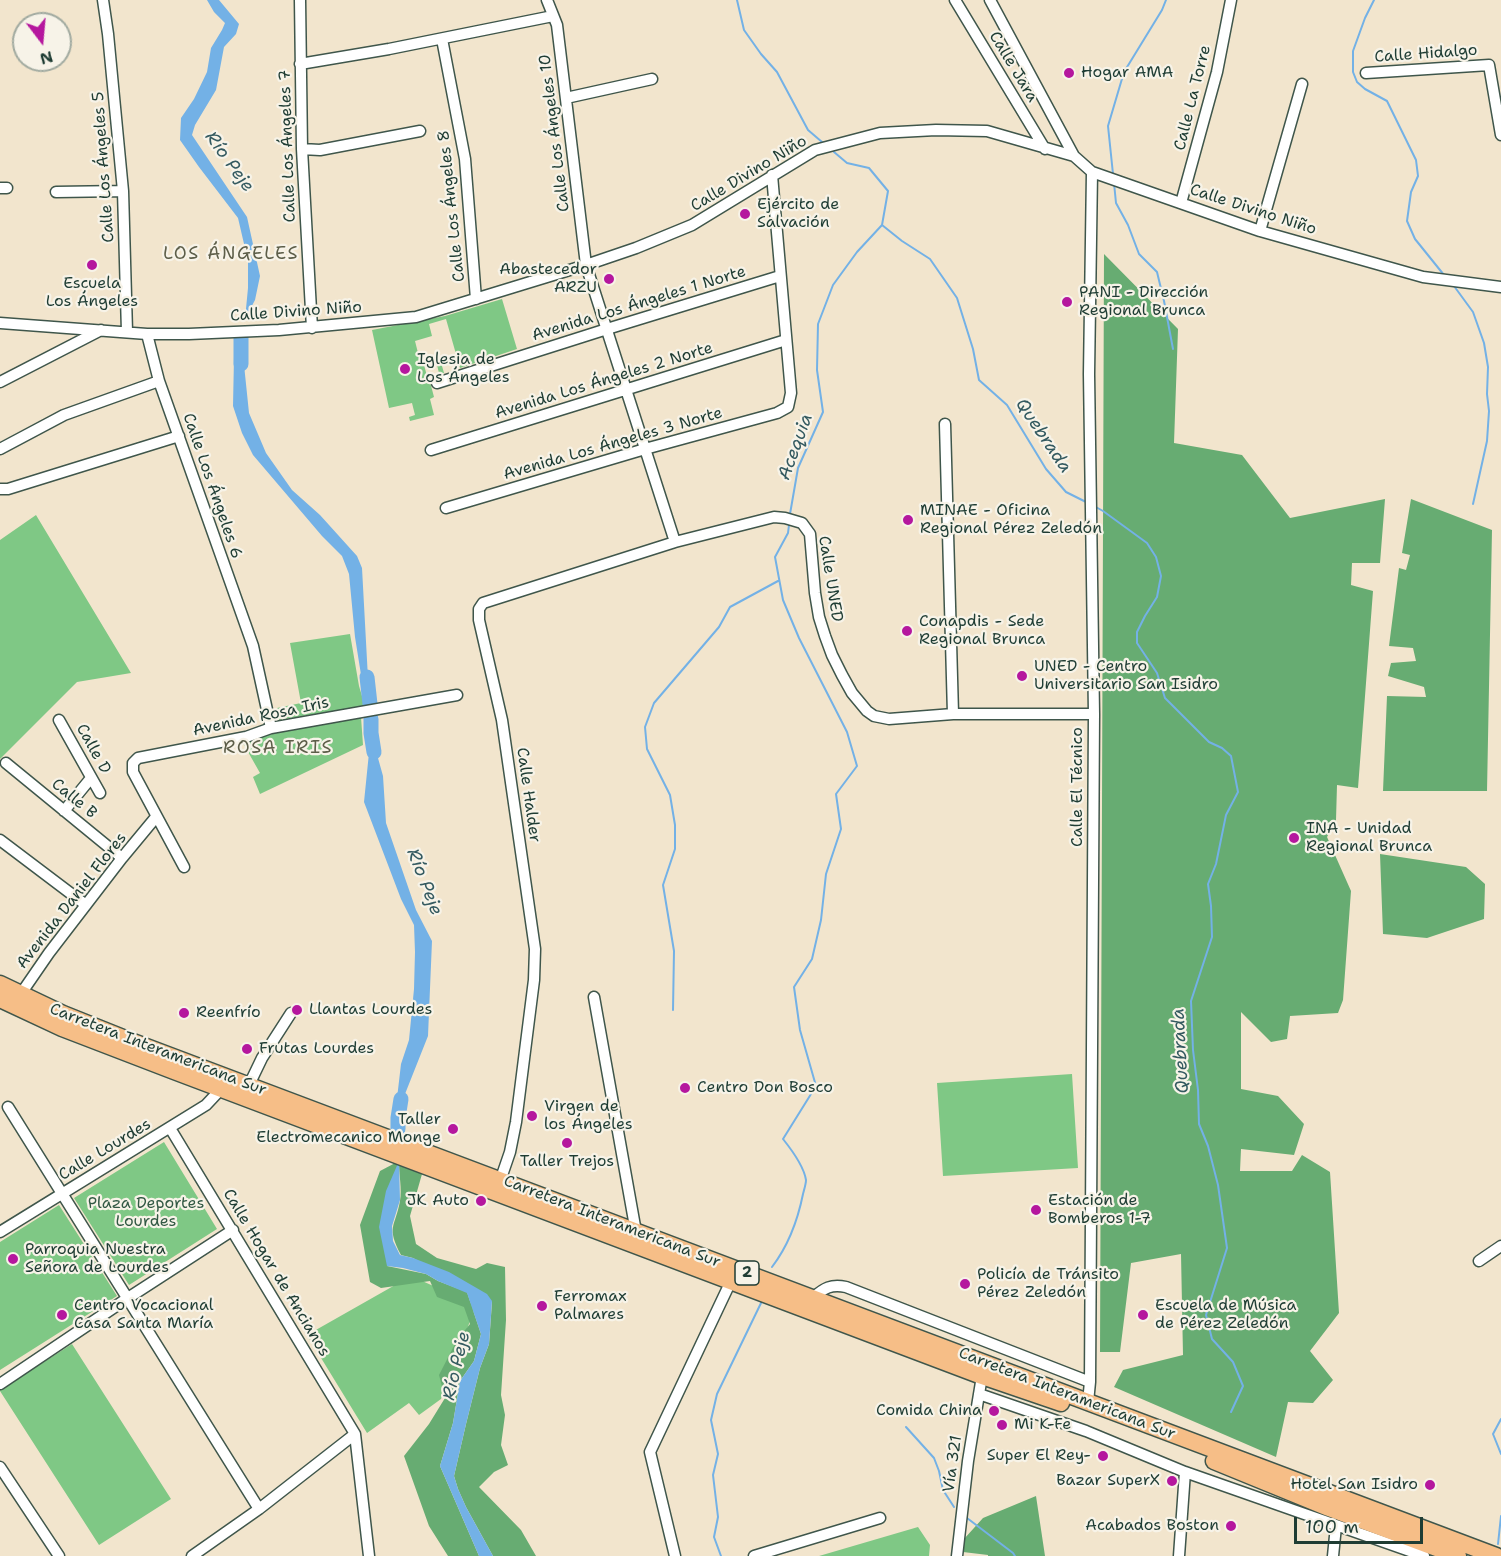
<!DOCTYPE html>
<meta charset="utf-8">
<style>
body{margin:0}
#map{position:relative;width:1501px;height:1556px;overflow:hidden;background:#f2e5cd;font-family:"Shantell Sans",sans-serif}
canvas{display:block}
.north{position:absolute;left:12px;top:12px;width:60px;height:60px;box-sizing:border-box;background:#f7f3e8;border:2px solid #a1aaa0;border-radius:50%;rotate:164deg;font-size:16px;font-weight:700;line-height:24px;text-align:center;color:#1f3d34}
.north::after{content:'';display:block;margin:auto;width:21px;height:27px;background:#b5179e;clip-path:polygon(50% 0,100% 100%,50% 72%,0 100%)}
.scale{position:absolute;left:1294px;top:1517px;width:129px;height:27px;box-sizing:border-box;border:3px solid #1f3d34;border-top:0;padding-left:8px;font-size:18px;line-height:21px;white-space:nowrap;color:#1f3d34;-webkit-text-stroke:4px #f7f3e8;paint-order:stroke}
</style>
<div id="map">
<canvas width="1501" height="1556"></canvas>
<div class="north">N</div>
<div class="scale">100 m</div>
</div>
<script>
const g = document.querySelector('canvas').getContext('2d');
g.lineJoin = 'round';
function fillPath(path, color) { g.fillStyle = color; g.fill(path, 'evenodd'); }
function trace(path, color, width, dash) { g.strokeStyle = color; g.lineWidth = width; g.lineCap = dash ? 'butt' : 'round'; g.setLineDash(dash || []); g.stroke(path); }
function drawText(font, color, halo, rows, align = 'center') {
  g.font = font + ' "Shantell Sans",sans-serif'; g.lineWidth = 4.5; g.setLineDash([]); g.textBaseline = 'middle'; g.strokeStyle = halo; g.fillStyle = color; for (const [text, x, y, turn = 0] of rows) {
    g.save(); g.translate(x, y); g.rotate((+turn || 0) * Math.PI / 180); g.textAlign = isNaN(turn) ? turn : align; if (halo) g.strokeText(text, 0, 0); g.fillText(text, 0, 0); g.restore();
  }
}
fillPath(new Path2D(`
 M502,299L517,349L460,368L446,319L429,324L432,336L415,341L421,365H424L427,376L439,373L436,361L440,359L444,373L429,378L434,397L430,399L434,415L410,421L409,417L415,415L412,403L389,408L372,330L445,316Z
 M36,515L131,673L77,682L0,759V540Z
 M350,634L359,686L365,706L279,720L277,708L301,703L290,643Z
 M361,717L363,745L260,794L253,777L260,773L243,743L271,734Z
 M1072,1074L1078,1168L943,1176L937,1083Z
 M164,1142L217,1229L129,1285L74,1198Z
 M59,1205L117,1296L0,1370V1242Z
 M411,1276L476,1305L441,1399L419,1415L409,1403L367,1433L307,1335Z
 M72,1344L171,1499L99,1545L0,1391V1390Z
 M918,1527L930,1545L929,1556H819Z`), '#7fc885');
fillPath(new Path2D(`
 M1104,254L1178,329L1174,443L1242,455L1290,518L1385,499L1380,563H1352L1351,585L1373,591L1358,788L1337,785L1336,820L1327,837L1351,891L1343,1000L1338,1013L1290,1016L1287,1039L1271,1042L1241,1012V1089L1278,1096L1304,1124L1294,1155L1241,1149L1240,1171H1292L1302,1155L1330,1172L1339,1313L1310,1351L1333,1380L1313,1403L1288,1402L1276,1457L1114,1387L1123,1370L1183,1355L1181,1254L1131,1263L1120,1352H1100Z
 M1411,499L1492,530L1487,791H1383L1387,696L1426,697L1424,687L1388,676L1391,663L1416,661L1413,648L1389,646L1399,568L1406,570L1410,555L1402,553Z
 M1380,854L1466,867L1485,884L1484,919L1427,938L1383,934Z
 M399,1161L413,1166L422,1174L410,1216L416,1244L437,1258L476,1269L487,1263L505,1267L506,1320L501,1395L505,1415L501,1445L508,1465L494,1472L479,1487L521,1530L536,1556H493L466,1507L458,1489L454,1476L466,1424L480,1368L489,1344L492,1302L413,1258L401,1255C386,1226 395,1228 400,1201C402,1189 399,1175 399,1163L387,1266L426,1274L438,1281L467,1292L481,1334L474,1361L460,1381L453,1423L440,1466L479,1556H448L429,1526L404,1456L429,1424L445,1398L439,1375L457,1340L470,1324L464,1307L437,1297L430,1281L381,1288L370,1282L360,1225L380,1171Z
 M1036,1496L1045,1556H988V1555L963,1552L964,1539L983,1518Z`), '#67ac72');
fillPath(new Path2D(`
 M207,0H219L239,24L236,34L224,47L216,90L195,125L192,135L247,217L260,276L255,300L245,319L248,288V261L238,218L199,167L180,140L181,118L194,99L207,72L211,48L222,30L225,23L214,12Z
 M240,344L243,355L249,413L266,453L292,490L320,515L357,556L362,568L369,697L362,681L355,637L349,574L342,556L322,536L253,455L242,433L233,406L234,357Z
 M371,733L383,776L386,823L416,910L432,941L428,1036L405,1094L406,1110L398,1118L396,1107L401,1064L409,1040L414,989L415,952L414,925L401,899L364,802Z
 M399,1161L400,1200L392,1226L393,1241L400,1255L413,1258L449,1272L487,1294L492,1301L489,1344L480,1368L466,1424L454,1476L458,1489L466,1507L493,1556H479L440,1466L453,1423L460,1381L474,1361L481,1334L467,1293L438,1281L426,1274L403,1268L387,1266L379,1227L386,1191Z`), '#73b1e6');
trace(new Path2D(`
 M737,0L744,30L761,54L777,72L808,130L822,142
 M1374,0L1365,18L1353,51V72L1357,82L1365,89L1387,101L1416,160L1418,176L1411,192L1407,221L1415,239L1444,275
 M1113,174L1108,126L1124,72L1162,10L1166,0
 M1114,183L1116,203L1128,225L1139,254L1157,272L1164,301L1173,349
 M882,225L902,241L930,259L957,298L973,349L979,380L1007,405L1046,469L1066,492L1086,502
 M1454,286L1473,312L1484,343L1488,367L1487,394L1489,411L1487,441L1473,504
 M1094,506L1103,511L1147,543L1156,557L1161,576L1157,597L1145,616L1137,632V643L1157,673L1165,698L1209,742L1222,748L1231,756L1238,792L1226,815L1216,864L1208,884L1211,906L1212,937L1191,1001L1193,1050L1198,1090L1199,1124L1208,1146L1218,1185L1227,1248L1206,1315L1212,1339L1233,1362L1243,1386L1231,1412
 M790,514L798,468L823,412L817,370L818,324L833,285L857,252L882,225L888,191L869,168L847,163L834,152
 M673,1010L674,951L663,885L675,849V825L670,795L647,749L645,727L654,703L719,627L730,607L778,581
 M772,1267C788,1246 798,1219 803,1194C804,1190 806,1184 806,1180C804,1167 791,1149 783,1139L816,1086L800,1030L794,987L812,959L821,920L826,874L841,829L836,794L857,766L847,732L799,638L783,600L775,557L788,533L789,525
 M1501,1419L1493,1434L1501,1454
 M906,1427L934,1458L939,1471L943,1490L954,1507
 M967,1518L1013,1553L1015,1556
 M1498,1544L1501,1516
 M721,1556L714,1537L718,1517L713,1475L718,1454L711,1420L717,1394L762,1301`), '#73b1e6', 2);
trace(new Path2D(`
 M241,338V364
 M367,677L370,704
 M371,719V733L374,752
 M398,1129V1118L401,1099`), '#73b1e6', 15);
const minor = new Path2D(`
 M103,0L108,34L123,191L127,332
 M300,0L302,149L312,328
 M547,0L557,25L586,265L675,542
 M955,0L1045,149
 M990,0L1074,156
 M442,39L465,159L476,299
 M300,64L389,49L553,16
 M1366,73L1489,65L1501,135
 M566,98L652,79
 M302,149L320,150L420,131
 M0,188H7
 M56,192L123,191
 M1181,203L1217,72L1231,0
 M1260,231L1302,84
 M0,323L147,334H189L279,330L416,317L586,265L636,248L692,225L815,150L880,133L936,130L987,131L1074,156L1092,172L1260,231L1423,277L1501,287
 M147,334L159,381L253,646L271,728
 M0,382L101,330
 M437,383L607,329L780,276
 M945,424L953,714
 M0,449L64,415L159,381
 M431,450L786,340
 M0,489H8L179,436
 M446,508L645,449L777,413L788,407L791,393L772,175
 M59,720L100,793
 M6,763L122,858
 M64,811L91,778
 M0,840L86,905
 M184,867L133,772V763L138,758L246,737L271,728L457,695
 M594,997L636,1232
 M18,998L49,953L122,858L156,817
 M249,1085L262,1058L291,1013
 M8,1107L259,1509
 M170,1128L355,1434L369,1556
 M499,1184L510,1152L516,1122L534,980L535,949L502,720L479,620V609L483,603L675,542L774,517L785,518L802,523L810,534L815,593L819,617L825,636L832,655L842,675L852,693L867,711L874,716L889,719L953,714H1094
 M0,1232L206,1105L221,1089
 M1479,1261L1501,1246
 M814,1297C824,1288 831,1284 846,1287L1090,1382
 M0,1384L128,1298L233,1230
 M979,1394L1086,1431L1185,1472L1424,1556
 M1088,1402L1090,1382L1094,714L1089,374L1092,172
 M0,1467L59,1556
 M192,1556L259,1509L355,1434
 M675,1556L650,1452L731,1281
 M754,1556L880,1518
 M957,1556L968,1461L982,1376
 M1179,1556L1185,1472
 M1333,1556L1336,1526`);
const highway = new Path2D(`
 M0,984L63,1014L133,1042L1496,1556
 M0,999L62,1028L174,1071L982,1376L1061,1403
 M1214,1461L1329,1508L1458,1556`);
trace(minor, '#3f564b', 13);
trace(highway, '#3f564b', 19);
trace(minor, '#fff', 10);
trace(highway, '#f6be87', 16);
for (const [x, y, r, color] of [
 [1069,73,6,"#b5179e"],
 [745,214,6,"#b5179e"],
 [92,265,6,"#b5179e"],
 [609,279,6,"#b5179e"],
 [1067,302,6,"#b5179e"],
 [405,369,6,"#b5179e"],
 [908,520,6,"#b5179e"],
 [907,631,6,"#b5179e"],
 [1022,676,6,"#b5179e"],
 [1294,838,6,"#b5179e"],
 [297,1010,6,"#b5179e"],
 [184,1013,6,"#b5179e"],
 [247,1049,6,"#b5179e"],
 [685,1088,6,"#b5179e"],
 [532,1116,6,"#b5179e"],
 [453,1129,6,"#b5179e"],
 [567,1143,6,"#b5179e"],
 [481,1201,6,"#b5179e"],
 [1036,1210,6,"#b5179e"],
 [13,1259,6,"#b5179e"],
 [965,1284,6,"#b5179e"],
 [542,1306,6,"#b5179e"],
 [62,1315,6,"#b5179e"],
 [1143,1315,6,"#b5179e"],
 [994,1411,6,"#b5179e"],
 [1002,1425,6,"#b5179e"],
 [1103,1456,6,"#b5179e"],
 [1172,1481,6,"#b5179e"],
 [1430,1485,6,"#b5179e"],
 [1231,1526,6,"#b5179e"]
]) { const dot = new Path2D(); dot.arc(x, y, r, 0, 2 * Math.PI); g.fillStyle = color; g.fill(dot); trace(dot, '#f7f3e8', 2); }
for (const [x, y, w] of [
 [747,1273,24]
]) { const box = new Path2D(); box.roundRect(x - w / 2, y - 12, w, 24, 4.5); g.fillStyle = '#f7f3e8'; g.fill(box); trace(box, '#1f3d34', 1.5); }
drawText('bold 15px', '#1f3d34', null, [
 ["2",747,1273]
]);
drawText('16px', '#1f3d34', '#f7f3e8', [
 ["Calle Hidalgo",1426,54,-4],
 ["Calle Jara",1013,67,59],
 ["Calle La Torre",1193,98,-76],
 ["Calle Los Ángeles 10",555,133,-97],
 ["Calle Los Ángeles 7",288,146,-92],
 ["Calle Los Ángeles 5",104,167,-94],
 ["Calle Divino Niño",749,174,-31],
 ["Calle Los Ángeles 8",452,206,-96],
 ["Calle Divino Niño",1253,210,18],
 ["Avenida Los Ángeles 1 Norte",639,304,-17],
 ["Calle Divino Niño",296,312,-4],
 ["Avenida Los Ángeles 2 Norte",604,381,-17],
 ["Avenida Los Ángeles 3 Norte",613,444,-16],
 ["Calle Los Ángeles 6",212,486,71],
 ["Calle UNED",830,579,81],
 ["Avenida Rosa Iris",261,717,-12],
 ["Calle D",93,749,61],
 ["Calle El Técnico",1078,787,-90],
 ["Calle Halder",528,795,82],
 ["Calle B",74,799,39],
 ["Avenida Daniel Flores",72,901,-52],
 ["Carretera Interamericana Sur",158,1050,21],
 ["Calle Lourdes",105,1150,-31],
 ["Carretera Interamericana Sur",612,1222,21],
 ["Calle Hogar de Ancianos",276,1273,59],
 ["Carretera Interamericana Sur",1067,1394,21],
 ["Vía 321",953,1464,-82]
]);
drawText('16px', '#1f3d34', '#f7f3e8', [
 ["Hogar AMA",1081,73],
 ["Ejército de",757,205],
 ["Salvación",757,223],
 ["Abastecedor",597,270,"right"],
 ["ARZU",597,288,"right"],
 ["Escuela",92,284,"center"],
 ["Los Ángeles",92,302,"center"],
 ["PANI - Dirección",1079,293],
 ["Regional Brunca",1079,311],
 ["Iglesia de",417,360],
 ["Los Ángeles",417,378],
 ["MINAE - Oficina",920,511],
 ["Regional Pérez Zeledón",920,529],
 ["Conapdis - Sede",919,622],
 ["Regional Brunca",919,640],
 ["UNED - Centro",1034,667],
 ["Universitario San Isidro",1034,685],
 ["INA - Unidad",1306,829],
 ["Regional Brunca",1306,847],
 ["Llantas Lourdes",309,1010],
 ["Reenfrío",196,1013],
 ["Frutas Lourdes",259,1049],
 ["Centro Don Bosco",697,1088],
 ["Virgen de",544,1107],
 ["los Ángeles",544,1125],
 ["Taller",441,1120,"right"],
 ["Electromecanico Monge",441,1138,"right"],
 ["Taller Trejos",567,1162,"center"],
 ["JK Auto",469,1201,"right"],
 ["Estación de",1048,1201],
 ["Bomberos 1-7",1048,1219],
 ["Parroquia Nuestra",25,1250],
 ["Señora de Lourdes",25,1268],
 ["Policía de Tránsito",977,1275],
 ["Pérez Zeledón",977,1293],
 ["Ferromax",554,1297],
 ["Palmares",554,1315],
 ["Centro Vocacional",74,1306],
 ["Casa Santa María",74,1324],
 ["Escuela de Música",1155,1306],
 ["de Pérez Zeledón",1155,1324],
 ["Comida China",982,1411,"right"],
 ["Mi K-Fe",1014,1425],
 ["Super El Rey-",1091,1456,"right"],
 ["Bazar SuperX",1160,1481,"right"],
 ["Hotel San Isidro",1418,1485,"right"],
 ["Acabados Boston",1219,1526,"right"]
], 'left');
drawText('16px', '#325944', '#f7f3e8', [
 ["Plaza Deportes",146,1204],
 ["Lourdes",146,1222]
]);
drawText('italic 18px', '#345a60', '#f7f3e8', [
 ["Río Peje",229,162,54],
 ["Quebrada",1043,436,56],
 ["Acequia",796,447,-70],
 ["Río Peje",424,882,69],
 ["Quebrada",1181,1051,-93],
 ["Río Peje",457,1366,-77]
]);
g.letterSpacing = '1.5px';
drawText('18px', '#5d5e49', '#f7f3e8', [
 ["LOS ÁNGELES",231,254],
 ["ROSA IRIS",278,748]
]);
g.letterSpacing = '0px';
</script>
